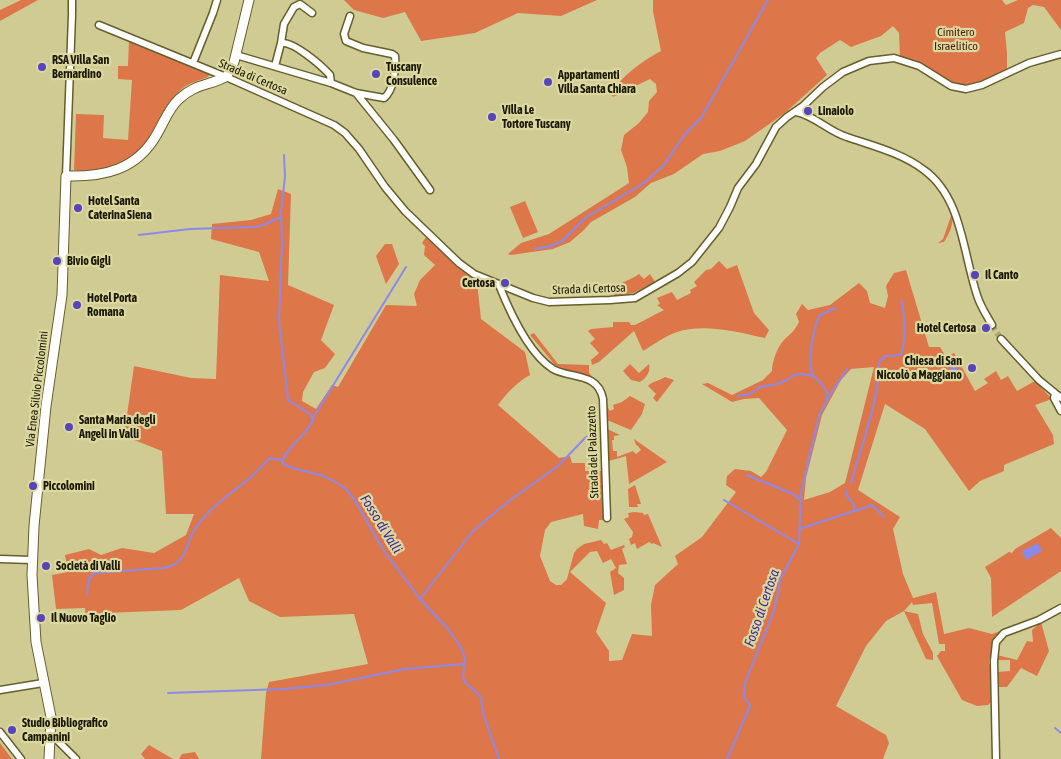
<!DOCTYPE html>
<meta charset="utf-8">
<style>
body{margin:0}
canvas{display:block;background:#cfcb93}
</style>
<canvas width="1061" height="759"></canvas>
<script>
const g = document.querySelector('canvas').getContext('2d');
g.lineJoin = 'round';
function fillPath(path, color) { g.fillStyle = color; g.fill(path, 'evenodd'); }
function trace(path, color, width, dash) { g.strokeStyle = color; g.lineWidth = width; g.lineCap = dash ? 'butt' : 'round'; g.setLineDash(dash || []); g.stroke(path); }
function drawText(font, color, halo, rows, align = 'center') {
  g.font = font + ' "Asap Condensed",sans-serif'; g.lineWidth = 4.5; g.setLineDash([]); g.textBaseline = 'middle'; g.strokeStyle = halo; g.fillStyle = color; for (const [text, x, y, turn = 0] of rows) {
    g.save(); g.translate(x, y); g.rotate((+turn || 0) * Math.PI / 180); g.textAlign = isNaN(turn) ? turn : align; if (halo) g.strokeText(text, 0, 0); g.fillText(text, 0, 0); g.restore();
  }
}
fillPath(new Path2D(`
 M21,0H38L0,21V10Z
 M344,0H597L561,16L518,13L475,33L421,41L405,12L383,18L354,10Z
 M653,0H1002L1006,5L1018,0H1061V30L1044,7L1033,5L1028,8L1024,23L1005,32L1007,53V70C987,81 966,91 945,79C939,76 934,72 929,68C921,63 909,61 900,57L899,33L893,26L881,36L851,47L840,40L820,53L816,58L827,75L785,113L745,141L720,151L703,154L674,174L651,183L635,197L591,222L584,230L570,242L553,249L511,255L508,254L521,243L549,234L629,183L627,167L621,150L624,135L639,123L648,112L649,101L657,92L656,84L650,79L613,97L610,93C624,75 640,62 661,51L653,11Z
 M129,40L210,74L208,77C200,80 191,82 183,88C174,95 168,106 163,116C157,126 152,137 145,146C129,165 98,175 74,170L76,114L104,115L103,138L128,140L132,80L118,79V66H128Z
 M278,189L291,194L288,285L334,305L321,340L335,354L325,368L314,372L303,392L302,401L316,409L332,385L338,387L386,305L417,306L414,294L420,280L435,265L424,255L425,246L422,243L426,237L457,267L477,282L481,319L525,352L530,375C517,382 507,393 498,405L559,458L570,456L572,463H585V471H604L605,520H599L598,529L584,526L583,514L551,522L545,530L540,556L550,581L556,585H561L567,579L574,553L577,549L584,544L601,540L604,544L607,543L611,550L624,545L625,547L622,549L627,564L619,565L618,573L624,578V590L614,595L610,572L616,568L611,559L603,563L597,551L590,552L570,572L606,603L596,632L609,651V661L622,660L632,634L652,636L651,605L655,585L678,564L675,556L702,537L736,492L726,485L727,476L735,469L751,471L761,477L766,472L787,430L759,398L744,399L732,402L702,384L708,383L732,395L763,380L772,371C772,362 777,348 783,341C791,333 793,333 799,322L796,314L802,304L808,310L830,305L859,283L867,291L870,303L885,308L888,296L886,286L894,273L906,270L929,347H940L946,357L954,353L975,391L988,383L984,379L996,371L1001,380L1008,376L1017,391L1035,381L1052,399L1035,405L1053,435L1054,444L1004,465V471L980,481L969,491L925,429L885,404L858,490L900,517L893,529L903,574L913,598L936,592L944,634L969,628L992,634L1035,618L1061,604V606L1035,620L1003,632L998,635L994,640L992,657L989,659V664L992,666V701L988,705L977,706L962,700L937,656L941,651H945V644H939L932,603L913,605L912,602L904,611L918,614L923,634L933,653V660L926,659L904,611L886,621L866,646L836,706L886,735L889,743L883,759H261L266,693L269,682L368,664L354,614L280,617L249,601L239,578L181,610L105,613L86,623L85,608L56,609L52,575L68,572L65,555L89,549L101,555L122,548L154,553L186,535L194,514H166L162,451L124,436L134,366L191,378L216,379L220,275L269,281L259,252L211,239L212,224L251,220L271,214ZM874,367L845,483L830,492L804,500L806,478L822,415L841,380L851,369Z
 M525,201L538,232L523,238L510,207Z
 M952,213C954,223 950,233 944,242L938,243L943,239Z
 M385,244H392L399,264L386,284L376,256Z
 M719,261L727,269L737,265L754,313L769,330L765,338C738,332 703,323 677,332C665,336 653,345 643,351L634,331L599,362L592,365L591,360L599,353L590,343L595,339L588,331L591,329L613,327V322H629L631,325H635L662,311L664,310L657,305L660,304L657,298L672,292L677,300L691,293L690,290L697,286L694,282L706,270L711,269Z
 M639,274L644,279L650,274L655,282L633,293L616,296L613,293C614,283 630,281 639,274Z
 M534,333L558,364L589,365V373L596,381L555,365L530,335Z
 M630,364L639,373L649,364C651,372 646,378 640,382L631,380L623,371Z
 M665,377L674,380L657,402L653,398L656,394L648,386C653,381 659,381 665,377Z
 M630,396L645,404L642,414L631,430L607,420L606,405H609L607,406L610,411L614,409L613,405L622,402Z
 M607,429L620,435L614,436V440H612L613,451H617V457L633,451L636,454L641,450L637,445H636L634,439L667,462L629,484L626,456L609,461Z
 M635,485L641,504H637L638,507H629L628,489Z
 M634,512L643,513L644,515L648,514L662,547L653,543L652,544L649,542L637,549L635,543L631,545L629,539L632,537L633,532L624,519L629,517L628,513Z
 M1051,528L1061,538V571L992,617L991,578L985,567L1009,552L1012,553L1015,549Z
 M1041,622L1049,651L1037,676L1021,668L1007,687H998L997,672L1010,671V660H997V655L1017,660L1027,641L1033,642L1032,630Z
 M0,743L12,759H0Z
 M149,745L173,759H145L141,754Z
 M195,752L199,759H179L182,754Z`), '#dd7749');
fillPath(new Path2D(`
 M952,358L960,373L954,376L946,361Z
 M1038,543L1042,551L1026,560L1022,551Z`), '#8d89ea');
trace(new Path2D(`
 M284,155L285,177L281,211L282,243L279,320L288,400L310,414L313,421C307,433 283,452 282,463L292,468L317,474L326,477L344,487L354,499L382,548L420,599L448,629L460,646L465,658L463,677L465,682L481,697L483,713L499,759
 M139,235L190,229L255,227L263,225L281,217
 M535,249L551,246L562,241L585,218L644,183L663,166L685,134L701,118L768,0
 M813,376C807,361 813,329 820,315L835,308
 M738,396L750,394L760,387L777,384L787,380L794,375L802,374L813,376L820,382L827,392L826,398
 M313,418L406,267
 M747,475L793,494L799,499
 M851,483C860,450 880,397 879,363L885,356H893L901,354C907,336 904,319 902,301
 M724,500L799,544
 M855,511L872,505L884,517
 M799,529L854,511V505L846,494L847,490
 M87,595L89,579L94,573L163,568C188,565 185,542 197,526C210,507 228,496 245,482C254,475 262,466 270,458L282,460
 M420,599L473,531L509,501L558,466L585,438L596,432
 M168,693L284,689L327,685L405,669L464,664
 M1055,728L1061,733
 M727,759L750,706L744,697L745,683L774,611L781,578L799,544L801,493L819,416L829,396L848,368`), '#8d89ea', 2);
trace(new Path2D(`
 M992,325L1001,339`), '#aba776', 6, [6, 3]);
const street = new Path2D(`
 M72,13V0
 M99,25L226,77L334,125L345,133L359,149L385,187L405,211L459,263L474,274L533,298L549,302L610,300L635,298L678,273L692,262L719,228L730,207L738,188L756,164L776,127L787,117L803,106L823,87L843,72L869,61L894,58L919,66L951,86L966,89L982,85L1029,63L1061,54
 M281,43C293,41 321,65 330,75L331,83
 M236,55L331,83L356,93L384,98C394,91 396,67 395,56L392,54L363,48L346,41L344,34L350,16
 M193,63L213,13L217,0
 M275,66L281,43L284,24L294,7L300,4L312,13
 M356,93L394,140L430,190
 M796,112C814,115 829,132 847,137C873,146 902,153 924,170C963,198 963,256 978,298C981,307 987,316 992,325
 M66,176L72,15
 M499,285C509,310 529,354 553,369C571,379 598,372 603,399L607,518
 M1001,339L1039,380L1061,398
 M1055,393L1054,398L1061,411
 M0,559L32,560
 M0,690L43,683
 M0,732L21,759
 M51,734L76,759
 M996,759L994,661L996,642L1004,633L1039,620L1061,608`);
const secondary = new Path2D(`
 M49,759L51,717L36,642L32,575L34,526L46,406L62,295L66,176C104,177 137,170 157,134C164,122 169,108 179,99C196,83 210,86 227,76L234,62L249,0`);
trace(street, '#655f2b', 9);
trace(secondary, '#655f2b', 11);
trace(street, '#fff', 6);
trace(secondary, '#fff', 9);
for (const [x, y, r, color] of [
 [42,67,5,"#5544bc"],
 [376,74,5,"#5544bc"],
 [548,82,5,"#5544bc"],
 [808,111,5,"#5544bc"],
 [492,117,5,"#5544bc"],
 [78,208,5,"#5544bc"],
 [57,261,5,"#5544bc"],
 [975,275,5,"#5544bc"],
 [505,283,5,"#5544bc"],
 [77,305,5,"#5544bc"],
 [986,328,5,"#5544bc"],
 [972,368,5,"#5544bc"],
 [69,427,5,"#5544bc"],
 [33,486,5,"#5544bc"],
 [46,566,5,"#5544bc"],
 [41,618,5,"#5544bc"],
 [12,730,5,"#5544bc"]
]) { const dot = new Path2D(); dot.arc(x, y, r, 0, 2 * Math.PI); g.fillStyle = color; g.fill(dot); trace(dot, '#dcd89f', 2); }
drawText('12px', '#461e0b', '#dcd89f', [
 ["Cimitero",956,32],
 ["Israelitico",956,46]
]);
drawText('bold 12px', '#1b1904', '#dcd89f', [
 ["RSA Villa San",52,60],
 ["Bernardino",52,74],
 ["Tuscany",386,67],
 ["Consulence",386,81],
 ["Appartamenti",558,75],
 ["Villa Santa Chiara",558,89],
 ["Villa Le",502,110],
 ["Tortore Tuscany",502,124],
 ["Linaiolo",818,111],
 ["Hotel Santa",88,201],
 ["Caterina Siena",88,215],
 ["Bivio Gigli",67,261],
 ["Il Canto",985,275],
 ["Certosa",495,283,"right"],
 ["Hotel Porta",87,298],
 ["Romana",87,312],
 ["Hotel Certosa",976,328,"right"],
 ["Chiesa di San",962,361,"right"],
 ["Niccolò a Maggiano",962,375,"right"],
 ["Santa Maria degli",79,420],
 ["Angeli in Valli",79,434],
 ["Piccolomini",43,486],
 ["Società di Valli",56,566],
 ["Il Nuovo Taglio",51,618],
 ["Studio Bibliografico",22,723],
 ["Campanini",22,737]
], 'left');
drawText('12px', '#1b1904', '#dcd89f', [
 ["Strada di Certosa",253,77,23],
 ["Strada di Certosa",589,289,-2],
 ["Via Enea Silvio Piccolomini",37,389,-83],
 ["Strada del Palazzetto",593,452,-92]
]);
drawText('italic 14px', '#3f2999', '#dcd89f', [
 ["Fosso di Valli",381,524,58],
 ["Fosso di Certosa",762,608,-71]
]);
</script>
